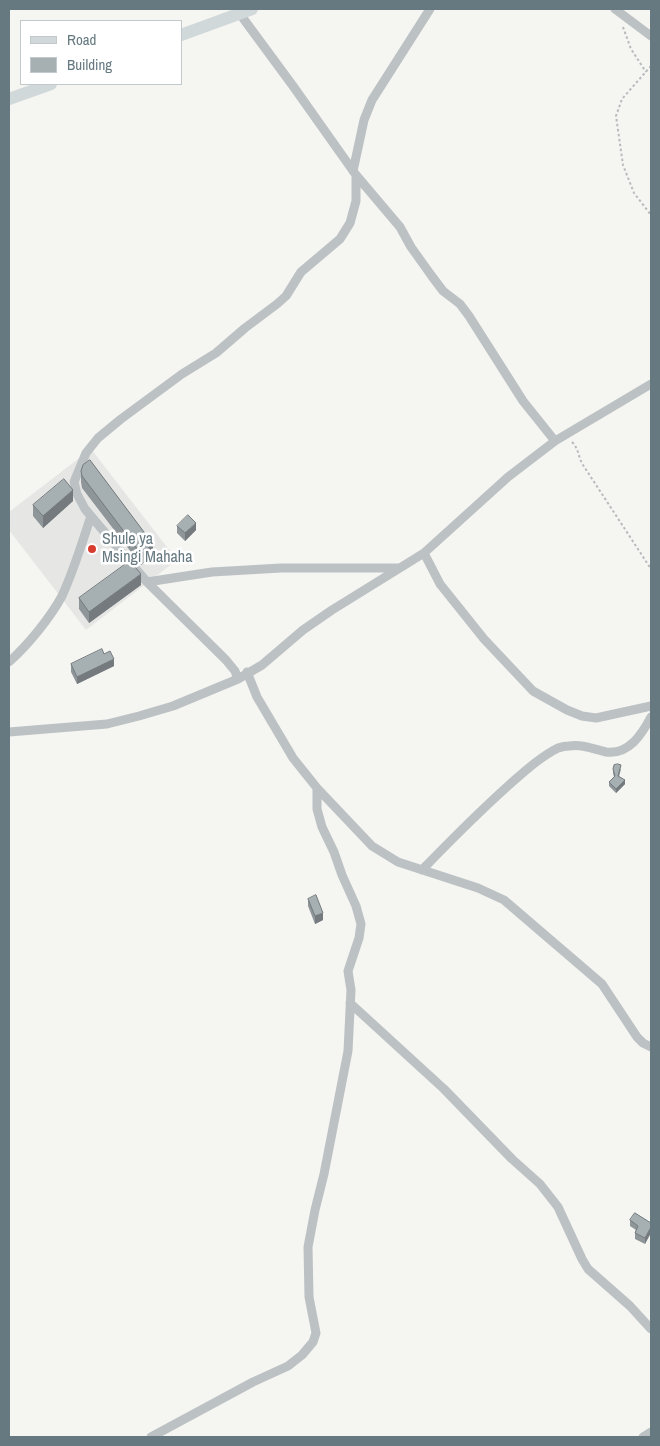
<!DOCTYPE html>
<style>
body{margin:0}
#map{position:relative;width:660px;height:1446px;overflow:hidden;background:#f5f5f2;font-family:"Archivo Narrow",sans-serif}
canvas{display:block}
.frame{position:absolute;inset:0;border:10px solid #667981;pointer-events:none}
.legend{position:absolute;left:20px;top:20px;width:162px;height:65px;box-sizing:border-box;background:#fff;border:1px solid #c2c9cd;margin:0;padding:6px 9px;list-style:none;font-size:15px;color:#667981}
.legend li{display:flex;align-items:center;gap:10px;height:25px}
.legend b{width:25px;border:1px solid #c2c9cd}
</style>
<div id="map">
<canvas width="660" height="1446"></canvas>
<div class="frame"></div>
<ul class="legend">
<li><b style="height:6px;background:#d1d8d9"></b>Road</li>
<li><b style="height:14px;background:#a6afb2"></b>Building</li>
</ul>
</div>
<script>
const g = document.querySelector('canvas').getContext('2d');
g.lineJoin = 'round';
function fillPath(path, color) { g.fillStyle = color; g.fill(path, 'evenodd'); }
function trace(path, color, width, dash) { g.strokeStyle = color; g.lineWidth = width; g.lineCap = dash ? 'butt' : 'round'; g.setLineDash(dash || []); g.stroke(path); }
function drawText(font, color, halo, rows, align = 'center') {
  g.font = font + ' "Archivo Narrow",sans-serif'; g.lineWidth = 5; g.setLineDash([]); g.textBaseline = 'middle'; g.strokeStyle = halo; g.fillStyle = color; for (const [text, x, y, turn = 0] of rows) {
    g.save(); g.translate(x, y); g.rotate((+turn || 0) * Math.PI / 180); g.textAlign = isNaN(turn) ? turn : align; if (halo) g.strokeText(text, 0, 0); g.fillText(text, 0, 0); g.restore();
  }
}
fillPath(new Path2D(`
 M91,449L177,560L86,630L9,530V512Z`), '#e6e6e5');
trace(new Path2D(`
 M623,27L631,49L646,72
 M651,66L622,99L616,116L623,165L634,193L651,215
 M572,442C579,449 578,457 583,465L651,569`), '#b8bbbd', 2, [2.5, 2.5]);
trace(new Path2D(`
 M615,9L651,36
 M237,10L293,86L356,175L400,227L411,247L431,275L443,291L460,304L469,316L523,401L555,441
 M353,171L364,120L372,100L430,9
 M424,553L440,584L484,639L533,691L567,710L582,716L596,718L651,706
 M147,582L212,572L281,568H399
 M9,662C28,645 50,618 62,596C74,570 82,543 91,516
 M247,672L257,697L293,758L317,788L372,846L398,862L478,888L504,900L602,984L637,1037L643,1043L651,1047
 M238,679L235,671L226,660L147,582L117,547L85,509L77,494L74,482L86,453L98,438L121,419L182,374L216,353L245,328L277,304L286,296L301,272L340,239L350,223L356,201V176
 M9,732L107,724L139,716L173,706L238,679L262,665L303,630L332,610L424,553L508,477L555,441L651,384
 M422,870C450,841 479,812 509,785C524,772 540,757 558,748C561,747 565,746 569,746C583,744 593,749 606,752C629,755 642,734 651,717
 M350,1003L444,1089L512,1159L540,1184L558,1207L582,1259L588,1269L630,1306L651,1329
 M151,1437L253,1382L288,1366L302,1355L313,1342L316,1333L309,1297L308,1247L315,1210L324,1174L348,1051L351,990L348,971L359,938L361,924L356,906L342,875L334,852L322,827L317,809V788
 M643,1437L651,1432`), '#bcc1c3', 9);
trace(new Path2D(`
 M181,35L252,9
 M9,99L51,84`), '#d1d8d9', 12);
fillPath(new Path2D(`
 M81,471L153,555L141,565L82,488L81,482Z
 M73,501L43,528L33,516V505Z
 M177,526L196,530L185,541L177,533Z
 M141,585L89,623L79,609V598Z
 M104,654L114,666L77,684L71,672V664Z
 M613,769H621L619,777L625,784L616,793L609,786V782L614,777L613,773Z
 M308,899L323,920L315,924L308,906Z
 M630,1220L651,1223L645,1244L635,1239V1233L636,1230L630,1226Z`), '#8f9699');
fillPath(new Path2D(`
 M73,490V501L43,528V516Z
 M196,523V530L185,541V533Z
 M153,544V555L141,565V554Z
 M141,574V585L89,623V612Z
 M114,659V666L77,684V677Z
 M625,780V784L616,793V789Z
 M323,913V920L315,924V916Z
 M651,1227V1233L645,1244V1238Z`), '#747a7d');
const building = new Path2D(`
 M90,460L153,544L141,554L82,476L81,471L83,465Z
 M64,479L73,490L43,516L33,505Z
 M188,515L196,523L185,533L177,526Z
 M130,561L141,574L89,612L79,598Z
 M102,649L104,654L110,651L114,659L77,677L71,664Z
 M618,764L621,765L618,776L625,780L616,789L609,782L615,776L613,769L614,765Z
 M316,895L323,913L315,916L308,899Z
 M635,1213L651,1223V1227L645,1238L635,1233L638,1226L630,1220Z`);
fillPath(building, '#a6afb2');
trace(building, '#747a7d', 1);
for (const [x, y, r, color] of [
 [92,549,5,"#d83c2f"]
]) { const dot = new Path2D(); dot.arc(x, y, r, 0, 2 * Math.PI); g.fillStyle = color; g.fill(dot); trace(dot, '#fff', 2); }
drawText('16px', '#667981', '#fff', [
 ["Shule ya",102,540],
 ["Msingi Mahaha",102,558]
], 'left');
</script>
